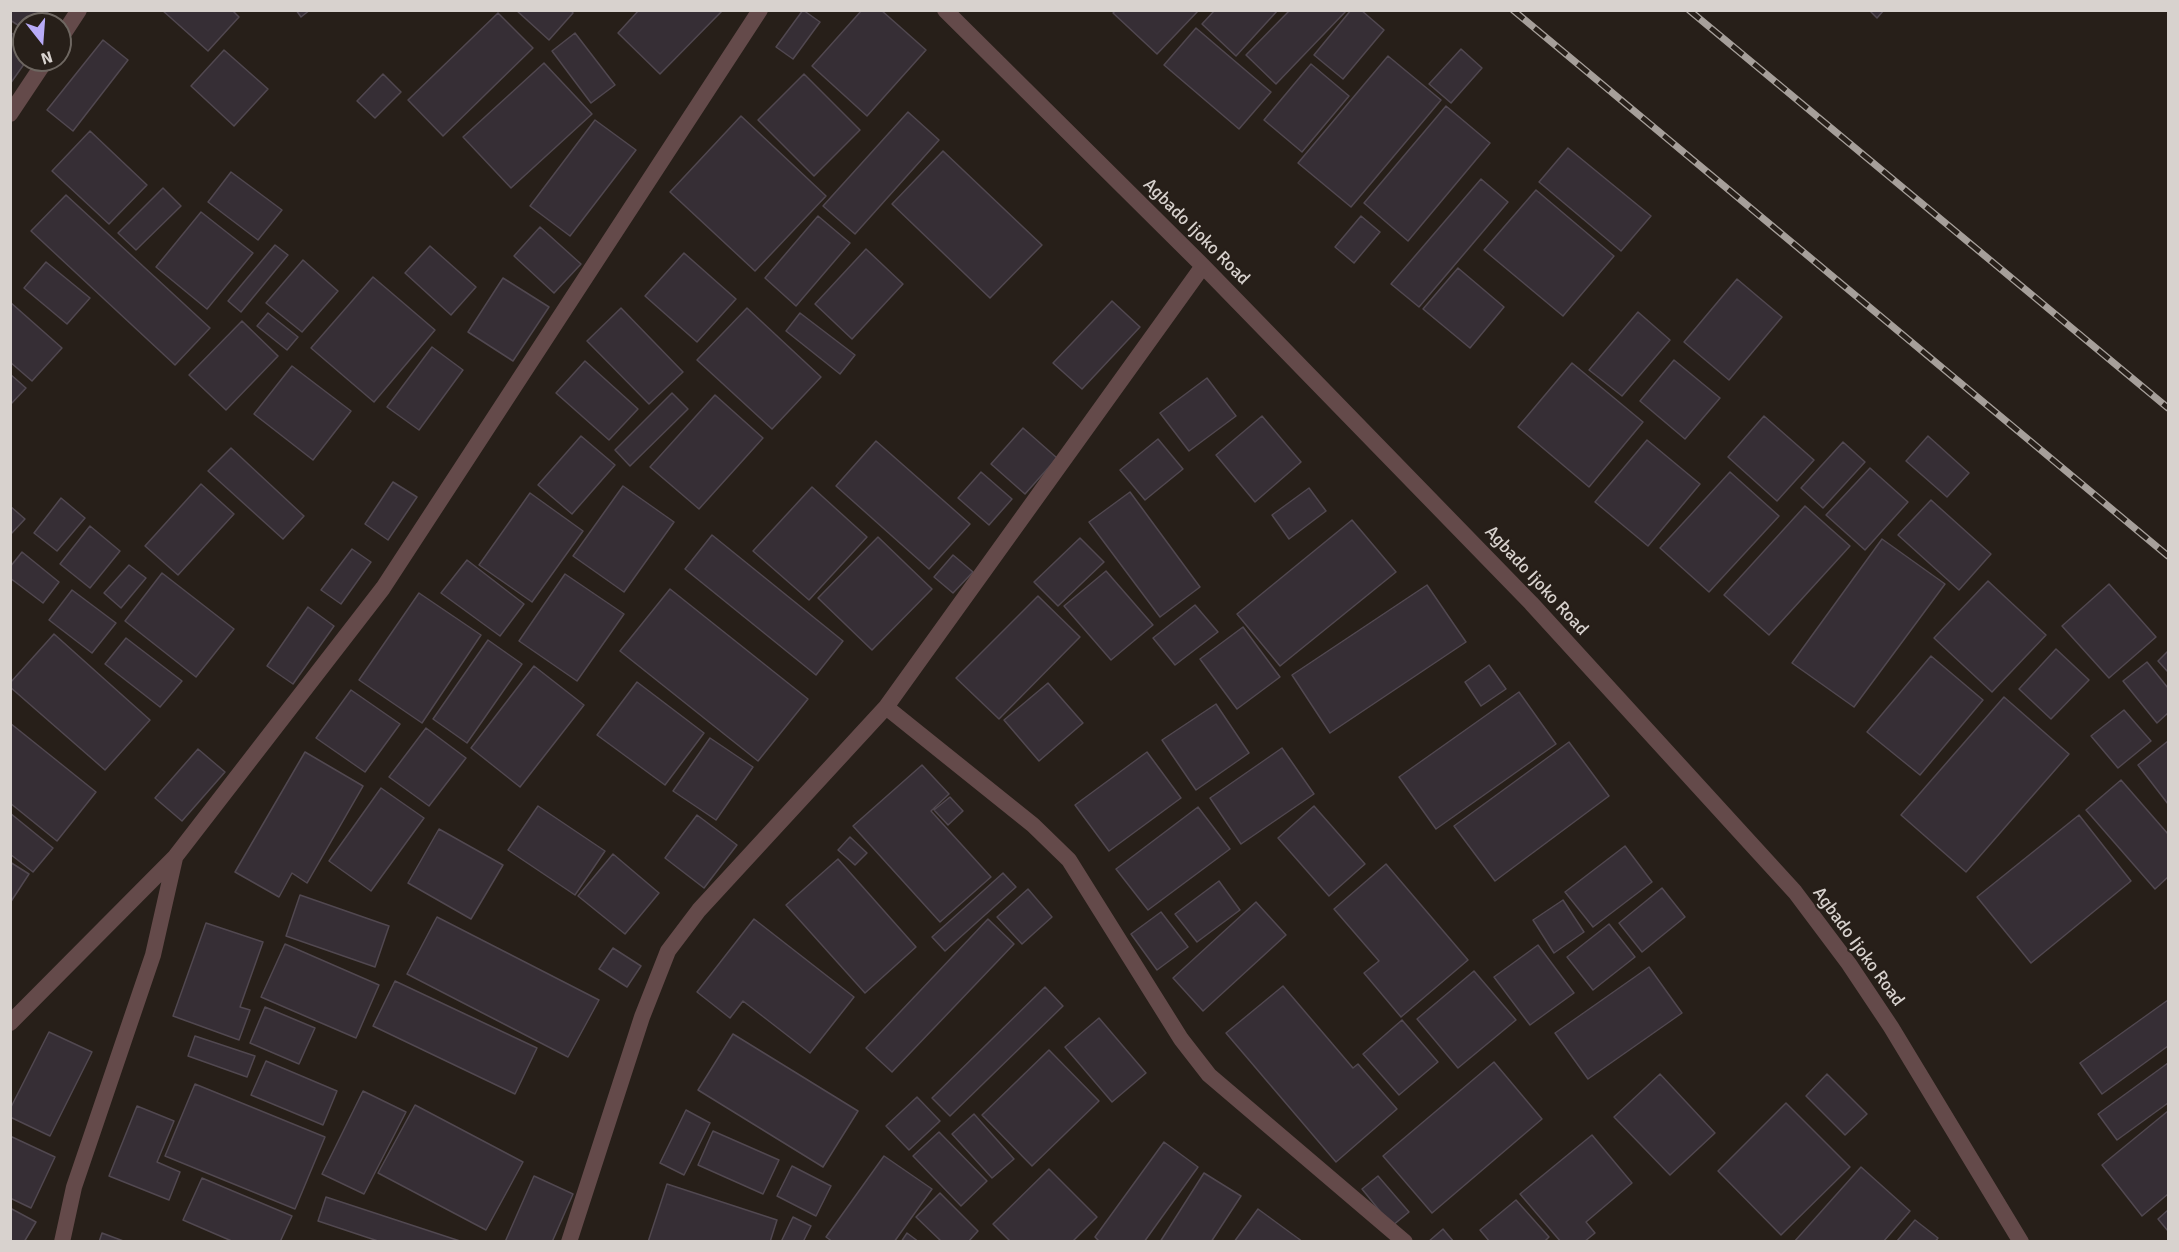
<!DOCTYPE html>
<style>
body{margin:0}
#map{position:relative;width:2179px;height:1252px;overflow:hidden;background:#271f19;font-family:Signika,sans-serif}
canvas{display:block}
.frame{position:absolute;inset:0;border:12px solid #d8d2ce;pointer-events:none}
.north{position:absolute;left:12px;top:12px;width:60px;height:60px;box-sizing:border-box;background:#271f19;border:2px solid #6e6761;border-radius:50%;rotate:163deg;font-size:16px;font-weight:700;line-height:24px;text-align:center;color:#d8d2ce}
.north::after{content:'';display:block;margin:auto;width:21px;height:27px;background:#b8abf7;clip-path:polygon(50% 0,100% 100%,50% 72%,0 100%)}
</style>
<div id="map">
<canvas width="2179" height="1252"></canvas>
<div class="frame"></div>
<div class="north">N</div>
</div>
<script>
const g = document.querySelector('canvas').getContext('2d');
g.lineJoin = 'round';
function fillPath(path, color) { g.fillStyle = color; g.fill(path, 'evenodd'); }
function trace(path, color, width, dash) { g.strokeStyle = color; g.lineWidth = width; g.lineCap = dash ? 'butt' : 'round'; g.setLineDash(dash || []); g.stroke(path); }
function drawText(font, color, halo, rows, align = 'center') {
  g.font = font + ' Signika,sans-serif'; g.lineWidth = 4.5; g.setLineDash([]); g.textBaseline = 'middle'; g.strokeStyle = halo; g.fillStyle = color; for (const [text, x, y, turn = 0] of rows) {
    g.save(); g.translate(x, y); g.rotate((+turn || 0) * Math.PI / 180); g.textAlign = isNaN(turn) ? turn : align; if (halo) g.strokeText(text, 0, 0); g.fillText(text, 0, 0); g.restore();
  }
}
const building = new Path2D(`
 M10,10H43L59,20L56,24H24V29L10,20Z
 M162,10H232L239,17L208,51Z
 M296,10H310L301,17Z
 M516,10H571L573,13L549,40Z
 M639,10H723L660,74L618,33Z
 M803,10L820,22L793,59L776,47Z
 M862,10H881L926,50L867,116L812,66Z
 M1116,10H1199L1157,54L1113,13Z
 M1215,10H1278L1236,56L1202,24Z
 M1290,10H1347L1276,84L1246,55Z
 M1351,10H1361L1384,30L1343,79L1314,55Z
 M1869,10H1884L1877,18Z
 M498,13L533,48L443,136L408,100Z
 M1196,28L1271,92L1239,129L1164,65Z
 M10,32L24,42V60H27L10,84Z
 M575,33L615,85L591,103L552,51Z
 M103,40L128,60L73,131L47,110Z
 M1461,49L1482,68L1451,103L1429,84Z
 M224,50L268,89L234,126L191,86Z
 M1388,56L1441,100L1351,207L1298,163Z
 M544,63L592,114L511,188L463,137Z
 M1311,64L1349,96L1302,152L1264,120Z
 M383,74L401,92L375,118L357,101Z
 M804,74L860,130L814,176L758,120Z
 M1446,106L1490,143L1408,241L1364,203Z
 M908,112L939,140L855,234L823,206Z
 M741,116L826,196L755,271L670,192Z
 M595,120L636,150L570,236L530,206Z
 M90,131L147,185L109,224L52,171Z
 M1568,148L1651,216L1621,251L1539,182Z
 M943,151L1042,245L990,298L892,204Z
 M231,172L282,210L258,240L208,202Z
 M1481,179L1508,202L1419,307L1391,284Z
 M163,188L181,206L136,250L118,233Z
 M1536,190L1614,256L1563,316L1484,250Z
 M66,195L210,328L175,365L31,231Z
 M201,212L253,253L207,309L156,267Z
 M818,216L850,243L796,306L765,278Z
 M1361,216L1380,232L1354,263L1335,247Z
 M540,227L581,264L554,293L514,256Z
 M275,245L288,255L241,312L228,301Z
 M430,246L476,287L451,315L405,273Z
 M866,249L903,284L852,339L815,304Z
 M684,253L736,299L697,342L645,296Z
 M303,260L338,291L302,332L266,303Z
 M46,262L90,298L67,324L24,288Z
 M1458,268L1504,307L1470,348L1423,309Z
 M373,277L435,330L374,402L311,348Z
 M503,278L549,307L513,361L468,332Z
 M1737,279L1782,317L1729,380L1684,342Z
 M1112,301L1140,327L1082,389L1053,363Z
 M10,302L62,348L32,381L10,362Z
 M621,308L683,372L649,404L587,341Z
 M747,308L821,377L772,429L697,360Z
 M1638,312L1670,340L1622,396L1589,370Z
 M268,313L298,337L287,350L257,326Z
 M800,313L855,355L840,374L786,331Z
 M242,321L278,356L226,410L189,375Z
 M432,347L463,370L419,430L387,407Z
 M1674,360L1720,398L1685,439L1640,401Z
 M585,361L638,409L609,440L556,393Z
 M1572,363L1643,422L1589,487L1518,427Z
 M292,366L351,411L313,460L254,414Z
 M10,374L26,388L10,405Z
 M1207,378L1236,416L1189,451L1160,413Z
 M672,393L688,409L630,466L615,450Z
 M715,395L763,438L699,509L650,467Z
 M1262,416L1301,462L1255,502L1216,455Z
 M1764,416L1814,460L1777,501L1728,457Z
 M1023,428L1057,458L1025,494L991,464Z
 M581,436L615,465L572,514L538,485Z
 M1928,436L1969,473L1947,497L1906,461Z
 M1158,439L1183,469L1145,500L1120,470Z
 M1647,440L1700,484L1648,546L1595,502Z
 M876,441L970,524L929,569L836,486Z
 M1843,442L1865,462L1823,508L1801,488Z
 M231,448L304,516L283,539L208,471Z
 M1870,468L1908,502L1865,550L1826,515Z
 M981,472L1012,499L989,525L958,498Z
 M1730,472L1779,516L1709,592L1660,548Z
 M393,482L417,497L388,540L365,524Z
 M201,484L234,514L178,575L145,546Z
 M623,486L674,522L624,592L573,556Z
 M812,487L867,537L809,600L753,551Z
 M1309,488L1326,511L1289,539L1272,515Z
 M1130,492L1200,587L1160,617L1089,522Z
 M530,493L583,531L532,602L479,565Z
 M61,498L85,518L57,551L34,533Z
 M1931,500L1991,554L1959,590L1898,535Z
 M10,506L25,519L10,535Z
 M1805,506L1850,546L1769,635L1724,595Z
 M1352,520L1396,572L1280,666L1237,614Z
 M90,526L120,551L90,588L60,564Z
 M712,535L843,641L816,675L685,569Z
 M878,537L932,589L872,650L818,598Z
 M1080,538L1104,562L1058,606L1034,582Z
 M1882,539L1945,584L1854,707L1792,663Z
 M352,549L371,562L341,604L321,590Z
 M22,552L59,582L43,603L10,578V567Z
 M953,555L973,572L953,593L934,577Z
 M467,560L524,604L500,636L441,593Z
 M129,565L146,578L121,608L104,593Z
 M1106,571L1153,625L1111,660L1064,606Z
 M162,573L234,629L196,677L125,621Z
 M565,574L624,614L577,681L519,641Z
 M1988,581L2046,635L1992,692L1934,638Z
 M2109,584L2156,637L2109,678L2062,626Z
 M1427,585L1466,642L1330,733L1292,675Z
 M670,589L808,699L758,761L620,651Z
 M72,590L116,623L92,653L49,620Z
 M419,593L481,635L422,723L359,680Z
 M1038,596L1080,637L999,719L956,678Z
 M1195,605L1218,632L1175,665L1153,638Z
 M308,607L334,626L293,684L267,666Z
 M1243,627L1280,677L1237,709L1200,659Z
 M54,634L150,720L105,770L10,687V683Z
 M126,638L182,681L160,707L105,664Z
 M488,640L522,664L467,743L433,719Z
 M2056,649L2089,680L2051,719L2019,689Z
 M2168,651V672L2158,661Z
 M1931,656L1983,700L1920,775L1867,732Z
 M2147,662L2168,688V713L2157,723L2123,681Z
 M1489,665L1506,689L1481,706L1465,682Z
 M534,666L584,705L520,787L471,748Z
 M637,682L704,733L665,785L597,735Z
 M1048,683L1083,723L1039,761L1004,720Z
 M351,690L400,724L365,772L316,738Z
 M1519,692L1556,744L1436,829L1399,777Z
 M2004,697L2069,754L1966,872L1901,815Z
 M1216,704L1249,753L1196,790L1162,740Z
 M2124,710L2151,741L2118,768L2091,736Z
 M10,723L96,792L57,841L10,803Z
 M426,728L466,758L429,806L389,777Z
 M710,738L753,767L716,820L673,791Z
 M2168,741V804L2138,765Z
 M1569,742L1609,796L1495,881L1454,826Z
 M1282,748L1314,794L1241,844L1210,798Z
 M198,749L225,772L182,821L155,798Z
 M305,752L363,786L307,883L292,873L279,897L235,872Z
 M1147,752L1181,798L1109,851L1075,805Z
 M922,765L949,794L931,811L991,877L940,922L853,826Z
 M2121,780L2168,834V877L2155,889L2086,810Z
 M381,788L424,818L371,891L329,861Z
 M950,797L963,811L948,825L934,810Z
 M538,806L605,851L575,895L508,850Z
 M1314,806L1365,864L1329,896L1278,838Z
 M1198,807L1230,849L1148,910L1116,869Z
 M10,813L53,848L33,872L10,854Z
 M697,815L737,845L704,888L665,858Z
 M2079,815L2131,881L2031,963L1977,897Z
 M439,829L503,865L471,919L408,883Z
 M850,837L867,853L855,865L838,850Z
 M1625,846L1652,882L1593,927L1565,892Z
 M613,854L659,893L625,934L578,896Z
 M838,859L916,947L865,993L786,905Z
 M10,862L29,874L10,903Z
 M1386,864L1468,960L1401,1017L1364,973L1379,961L1334,909Z
 M1003,873L1016,887L945,951L932,937Z
 M1219,881L1240,910L1197,942L1175,914Z
 M1662,888L1685,917L1642,952L1619,923Z
 M1028,889L1052,917L1022,944L997,917Z
 M300,895L389,926L375,967L286,936Z
 M1563,900L1584,932L1554,953L1533,920Z
 M1256,902L1286,935L1203,1011L1173,978Z
 M1161,912L1188,947L1157,970L1131,934Z
 M437,917L599,1000L568,1057L407,974Z
 M754,919L854,997L810,1053L743,1001L730,1018L697,992Z
 M988,919L1014,944L892,1072L866,1048Z
 M206,923L263,942L240,1007L250,1010L239,1040L173,1016Z
 M1609,924L1635,957L1593,990L1567,957Z
 M285,944L379,985L356,1038L261,997Z
 M1538,945L1574,993L1530,1025L1494,977Z
 M613,948L641,966L627,987L599,969Z
 M1649,967L1682,1013L1588,1079L1555,1033Z
 M1474,971L1516,1020L1458,1068L1417,1019Z
 M395,981L537,1048L515,1094L373,1026Z
 M1283,986L1353,1068L1358,1064L1397,1109L1336,1162L1226,1033Z
 M1045,987L1063,1006L950,1116L932,1098Z
 M2168,1000V1046L2102,1094L2080,1063Z
 M265,1007L315,1028L299,1064L250,1043Z
 M1099,1018L1146,1073L1112,1102L1065,1047Z
 M1402,1020L1438,1062L1399,1095L1363,1054Z
 M49,1032L92,1052L50,1136L10,1117V1109Z
 M733,1034L858,1111L823,1167L698,1090Z
 M195,1036L255,1056L247,1077L188,1056Z
 M1049,1050L1099,1101L1032,1166L982,1115Z
 M266,1061L337,1091L323,1125L251,1095Z
 M1494,1062L1542,1119L1432,1213L1383,1156Z
 M2168,1063V1103L2117,1140L2098,1114Z
 M1660,1074L1715,1133L1670,1175L1614,1117Z
 M1827,1074L1867,1114L1845,1135L1806,1096Z
 M195,1084L325,1137L295,1209L165,1156Z
 M363,1091L406,1112L364,1194L322,1174Z
 M917,1097L940,1121L909,1150L886,1126Z
 M1786,1103L1850,1167L1781,1235L1718,1171Z
 M415,1105L523,1162L486,1230L378,1173Z
 M137,1106L174,1121L157,1162L180,1172L169,1200L109,1176Z
 M686,1110L710,1123L684,1175L660,1163Z
 M2168,1111V1194L2142,1216L2102,1165Z
 M974,1114L1014,1159L992,1178L952,1134Z
 M713,1131L779,1160L763,1194L698,1165Z
 M939,1132L987,1181L961,1206L913,1156Z
 M1592,1135L1632,1183L1586,1222L1595,1233L1584,1242H1561L1520,1194Z
 M10,1136L55,1157L31,1208L10,1198Z
 M1164,1142L1198,1167L1144,1242H1100L1095,1237Z
 M884,1156L932,1189L894,1242H833L826,1237Z
 M792,1166L831,1186L816,1216L777,1196Z
 M1861,1167L1910,1211L1883,1242H1794Z
 M1049,1169L1097,1217L1072,1242H1011L993,1224Z
 M1204,1173L1241,1196L1211,1242H1160Z
 M534,1176L573,1194L552,1242H505Z
 M1378,1176L1409,1212L1392,1226L1362,1189Z
 M202,1178L292,1216L280,1242H234L183,1220Z
 M667,1184L777,1220L770,1242H648Z
 M940,1193L978,1231L968,1242H942L916,1217Z
 M326,1197L463,1242H381L318,1221Z
 M1516,1200L1549,1237L1544,1242H1490L1480,1230Z
 M10,1208L36,1222L24,1242H10Z
 M1258,1209L1303,1242H1234Z
 M2168,1210V1231L2158,1219Z
 M793,1217L811,1226L803,1242H781Z
 M1915,1220L1938,1238L1935,1242L1897,1241Z
 M1443,1229L1454,1242H1428Z
 M102,1233L126,1242H99Z
 M907,1233L919,1242H901Z`);
fillPath(building, '#362e35');
trace(building, '#514850', 1.5);
trace(new Path2D(`
 M945,10L1203,266L1531,603L1795,892L1849,964L1891,1027L2021,1242
 M60,39L79,10
 M10,114L46,60
 M886,707L1033,825L1069,860L1181,1039L1209,1075L1405,1242
 M10,1023L175,857L383,588L760,10
 M62,1242L74,1187L153,955L175,858
 M569,1242L642,1017L668,951L699,910L886,707L1203,266`), '#644a4a', 16);
const rail = new Path2D(`
 M1513,10L2168,556
 M1689,10L2168,408`);
trace(rail, '#a69f9a', 7);
trace(rail, '#271f19', 4.5, [14]);
drawText('18px', '#d8d2ce', '#271f19', [
 ["Agbado Ijoko Road",1196,232,45],
 ["Agbado Ijoko Road",1536,581,47],
 ["Agbado Ijoko Road",1858,947,54]
]);
</script>
